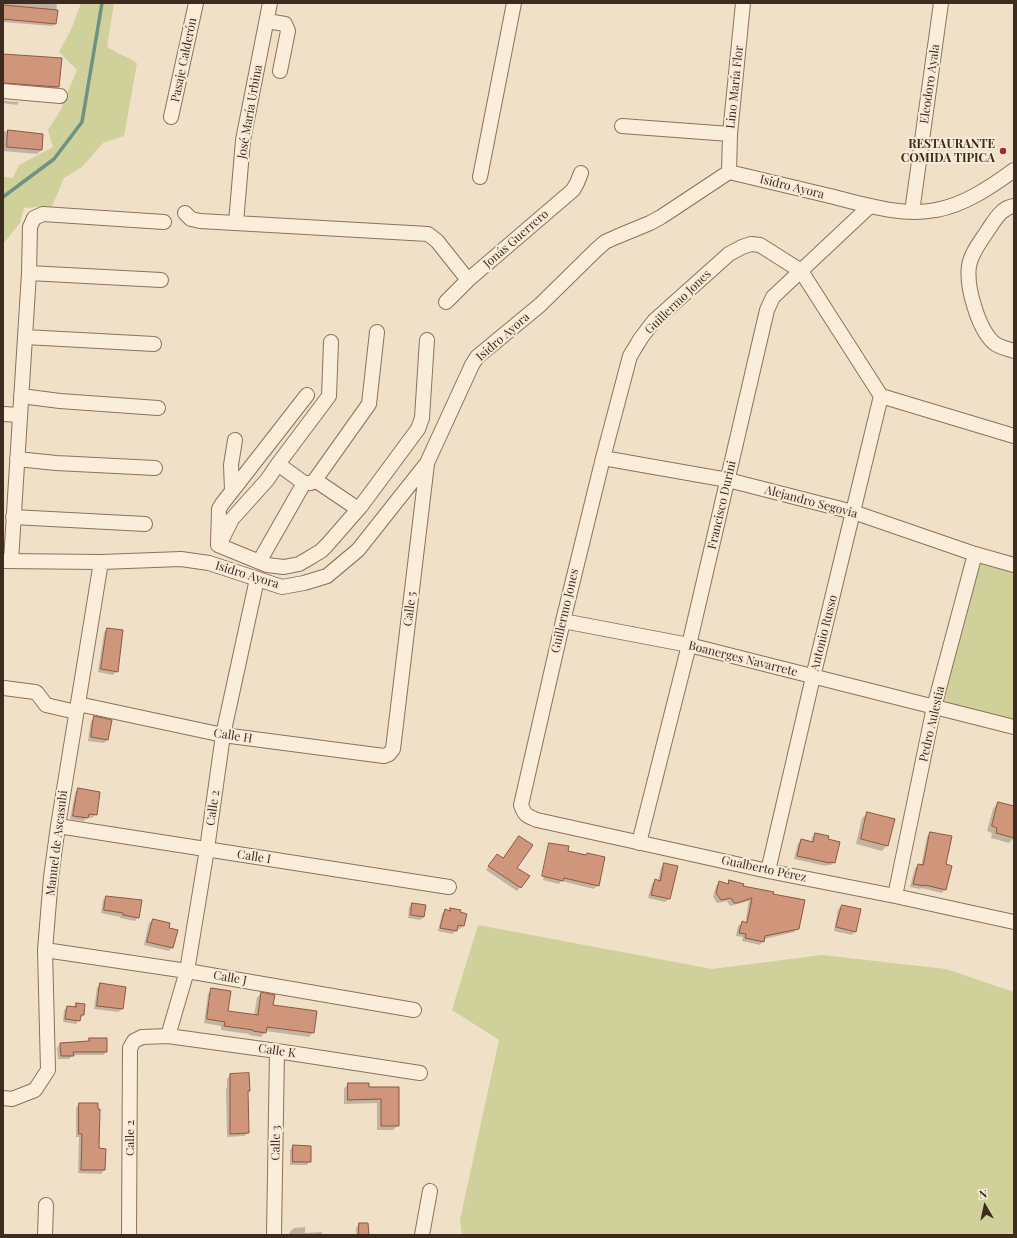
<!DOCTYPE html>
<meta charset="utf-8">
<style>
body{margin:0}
#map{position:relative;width:1017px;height:1238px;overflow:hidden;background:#f0e0c7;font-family:"Playfair Display",serif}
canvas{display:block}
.frame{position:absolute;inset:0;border:4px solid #3d2b1f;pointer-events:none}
.north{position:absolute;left:965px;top:1186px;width:40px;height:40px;-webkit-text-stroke:3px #f7ebd7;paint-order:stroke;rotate:351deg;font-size:11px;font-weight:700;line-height:16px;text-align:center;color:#3d2b1f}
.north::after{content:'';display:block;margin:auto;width:14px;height:18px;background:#3d2b1f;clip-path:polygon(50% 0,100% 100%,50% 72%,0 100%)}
</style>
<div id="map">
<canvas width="1017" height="1238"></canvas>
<div class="frame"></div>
<div class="north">N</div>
</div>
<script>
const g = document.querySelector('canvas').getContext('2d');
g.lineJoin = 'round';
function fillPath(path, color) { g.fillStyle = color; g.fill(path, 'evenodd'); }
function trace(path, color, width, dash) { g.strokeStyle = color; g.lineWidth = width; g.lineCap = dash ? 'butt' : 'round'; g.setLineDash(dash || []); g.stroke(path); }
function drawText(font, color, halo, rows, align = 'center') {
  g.font = font + ' "Playfair Display",serif'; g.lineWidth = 4; g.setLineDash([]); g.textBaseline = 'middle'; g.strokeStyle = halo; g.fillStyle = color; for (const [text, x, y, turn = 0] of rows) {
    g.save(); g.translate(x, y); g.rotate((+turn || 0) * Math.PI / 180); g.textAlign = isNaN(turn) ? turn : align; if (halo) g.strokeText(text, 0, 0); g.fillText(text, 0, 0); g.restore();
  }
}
fillPath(new Path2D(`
 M81,3H114L107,47L137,63L124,136L103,143L82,167L64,178L52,206L24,208L20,223L3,244V177L13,178L19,165L53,147L48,130L60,111L77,70L59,52L71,30Z
 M975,554L1014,565V724L934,707Z
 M478,925L712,969L822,955L946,969L1014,992V1235H462L460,1220L499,1040L452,1010Z`), '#cfd09a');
fillPath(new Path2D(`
 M3,3H57L55,23L52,26L3,22Z
 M3,55L61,59L58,87L54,91L3,87Z
 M4,101L19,102L18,103L17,105L3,103Z
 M3,131L42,135L41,150L37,154L3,151Z
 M107,629L117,671L113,675L98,672L104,633Z
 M95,717L107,740L104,743L88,741L91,721Z
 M78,789L96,814L92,818L87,817L84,821L70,819L75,793Z
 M998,803L1014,807V838L1009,843L991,838L992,833L987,831L993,809Z
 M868,813L887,845L882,851L856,844L862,818Z
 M930,833L945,865V889L942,893L921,888L920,889L910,887L915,868L918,865L921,866L927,837Z
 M815,834L827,840L835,862L831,865H827L826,866L794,859L798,843L801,840L811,842L812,837Z
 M519,837L516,868L528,877L517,891L486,870L497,855L502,859Z
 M553,844L567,847L566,852L598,885L594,889L561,881L559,884L543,880L550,847Z
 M664,864L676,867L669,899L665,902L648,898L652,884L655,880L658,881L661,868Z
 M729,882L742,887L798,928L794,932L764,939L763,941L760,945L742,941L743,937L736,936L738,926L742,923H745L749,901L730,906L727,901L717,903L713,897L716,886L719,883L726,885Z
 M107,897L138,917L135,921L120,918V917L101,913L103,900Z
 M413,904L424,916L420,920L408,918L409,907Z
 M842,906L855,931L852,935L834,931L838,909Z
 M451,909L463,926L460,929L456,928V931L452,934L438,931L442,914L445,910L449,911Z
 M153,920L167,929L172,947L169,951L144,945L149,923Z
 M100,984L122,1009L118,1012L94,1009L97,988Z
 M212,989L227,1012L254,1016L257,998L261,993L272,1006L313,1032L309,1037L266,1031L261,1037L249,1035V1034L221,1030V1026L204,1023L208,994Z
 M76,1004L83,1015L79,1020L76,1024L63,1022L64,1010L67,1007H73Z
 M89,1039L106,1052L103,1055H73L69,1059H58L57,1048L60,1044L86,1042Z
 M230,1075L249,1090L247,1093L248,1133L244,1136L227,1137L226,1088L227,1087V1079Z
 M348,1084L368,1088H398V1125L393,1130H377V1103L344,1104V1089Z
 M80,1104L98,1149L105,1150L104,1170L101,1174L78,1173L79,1137H76V1107Z
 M293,1146L310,1161L307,1165H290V1150Z
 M359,1224L368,1235H356V1228Z
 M305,1227V1233L322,1232V1235H289V1233L294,1228Z`), '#0003');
trace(new Path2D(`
 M3,197L54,159L82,122L102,3`), '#6e9386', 3.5);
const building = new Path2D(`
 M3,5L58,10L56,24L3,19Z
 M3,54L62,58L59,87L3,83Z
 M8,130L43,134L42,150L7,147Z
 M107,628L123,630L118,672L101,669Z
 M94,716L112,720L108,740L91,737Z
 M78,788L100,792L97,815L89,814L88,818L73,816Z
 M998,802L1014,806V838L996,833L997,828L992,826Z
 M867,812L895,819L888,846L861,839Z
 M930,832L952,836L946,864L952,866L946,890L925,885L924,886L913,884L918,864L923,865Z
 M815,833L829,836L828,839L840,842L835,863L831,862L830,863L797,856L801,839L813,842Z
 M519,836L533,845L517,868L530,876L521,888L488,866L497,854L503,858Z
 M549,843L569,846L568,851L586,855L587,853L605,857L599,886L564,878L563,881L542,876Z
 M664,863L678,866L670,899L651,895L655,879L660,881Z
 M729,880L744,884L743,886L774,892L773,894L805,900L799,929L765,936L764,942L745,938L746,934L739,933L742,921L747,923L752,898L737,903H734L731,898L721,900L716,893L719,881L728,884Z
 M106,896L142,900L139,918L123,915V913L104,910Z
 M412,903L426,905L424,917L411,915Z
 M842,905L861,909L856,932L836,927Z
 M450,908L461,910L460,912L467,914L464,926L458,925L457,931L440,928L445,909L450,911Z
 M153,919L170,923L169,928L178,930L173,948L147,942Z
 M100,983L126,987L123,1009L97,1006Z
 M211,988L231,991L228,1011L258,1015L261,992L275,995L273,1005L317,1011L314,1033L267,1027L266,1033L253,1031V1030L224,1026L225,1022L207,1019Z
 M76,1003L85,1004L84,1015H81L80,1021L65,1019L67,1006L76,1007Z
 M89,1038H107V1052H73L74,1056H61L60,1043L89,1041Z
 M249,1073L250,1091H248L249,1133L230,1134V1074Z
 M348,1083H369V1087H399V1126H381V1099L348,1100Z
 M79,1103H98V1109H100L99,1148L106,1149L105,1170H81L82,1134H79Z
 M293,1145L311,1146V1162H293Z
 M359,1223H368L369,1235H359Z`);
fillPath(building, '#d0967b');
trace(building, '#8e5740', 1);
const minor = new Path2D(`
 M267,21L285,24L288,31L280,71
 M3,91L60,96
 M171,117L196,3
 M622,126L730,134
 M729,172L730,134L743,3
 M480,177L514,3
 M1014,206C1001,208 995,220 988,230C981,241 971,253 969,266C966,286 978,329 994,343C999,347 1008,349 1014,351
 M912,212L941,3
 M185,213L191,219L200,221L428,234L437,241L468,280
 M236,223L243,140L270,3
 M29,273L161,280
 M446,302L468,280L573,190L577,183L581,173
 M25,337L154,344
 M307,395L222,504L219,509L218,545L267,565L284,567L299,564L306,560L321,551L327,545L361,506L418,429L422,418L427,340
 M21,396L60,401L158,408
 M3,414L19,415
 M1014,436L881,396L801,271L760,245L751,244L742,247L729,254L654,321L641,338L630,356L603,458L563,621L521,805C525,816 527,816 537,820L768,871L895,896L1014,922
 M603,458L728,480L853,512L975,554L1014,565
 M17,459L56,463L155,468
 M278,464L304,483H311L315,480L369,404L377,332
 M315,480L358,509
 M232,490L231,465L235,440
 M13,517L145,524
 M220,543L232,519L267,480L278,464L329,396L331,342
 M3,561L101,562L181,559L209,563L282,587L304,583L327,576L358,550L427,463L472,365L477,357L540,305L596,250L605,242L616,237L650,223L661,217L729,172C763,180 796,188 830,196C862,204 903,217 936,210C964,205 991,187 1014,170
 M11,561L29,273L30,227L34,218L43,214L164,222
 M259,562L304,483
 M563,621L689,645L1014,727
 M4,688L35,692L37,693L46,705L76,712
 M78,704L223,735L384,756L389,754L393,749L427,464
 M58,826L449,887
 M639,843L689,645L767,310L773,297L870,206
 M768,871L813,677L881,396
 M895,896L934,707L975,554
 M45,950L187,971L414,1010
 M168,1036L187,971L207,849L223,735L257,579
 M3,1098L12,1099L35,1090L48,1070L45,950L51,877L58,826L101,562
 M45,1235L46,1205
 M129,1235L130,1048L134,1041L142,1037L168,1036L277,1051L420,1073
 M274,1235L277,1051
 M422,1235L430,1191`);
trace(minor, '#8d715b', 16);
trace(minor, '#faeedb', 14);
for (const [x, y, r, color] of [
 [1003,151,4,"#9f2835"]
]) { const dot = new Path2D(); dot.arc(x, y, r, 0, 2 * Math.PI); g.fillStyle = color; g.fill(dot); trace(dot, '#f7ebd7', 1.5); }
drawText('12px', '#3d2b1f', '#f7ebd7', [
 ["Pasaje Calderón",184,60,-78],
 ["Eleodoro Ayala",930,84,-82],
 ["Lino María Flor",735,87,-84],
 ["José María Urbina",250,112,-80],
 ["Isidro Ayora",792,187,14],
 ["Jonás Guerrero",516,239,-41],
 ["Guillermo Jones",678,302,-44],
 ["Isidro Ayora",503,337,-41],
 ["Alejandro Segovia",811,502,15],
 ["Francisco Durini",722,505,-77],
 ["Isidro Ayora",247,575,17],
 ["Calle 5",410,609,-83],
 ["Guillermo Jones",565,611,-77],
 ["Antonio Russo",824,633,-76],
 ["Boanerges Navarrete",743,659,14],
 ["Pedro Aulestia",932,724,-77],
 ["Calle H",233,736,9],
 ["Calle 2",213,808,-82],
 ["Manuel de Ascasubi",57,843,-83],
 ["Calle I",254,857,9],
 ["Gualberto Pérez",764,869,12],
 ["Calle J",230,978,10],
 ["Calle K",277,1051,8],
 ["Calle 2",130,1138,-90],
 ["Calle 3",276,1143,-89]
]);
drawText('bold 12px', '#3d2b1f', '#f7ebd7', [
 ["RESTAURANTE",995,144],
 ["COMIDA TIPICA",995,158]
], 'right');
</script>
